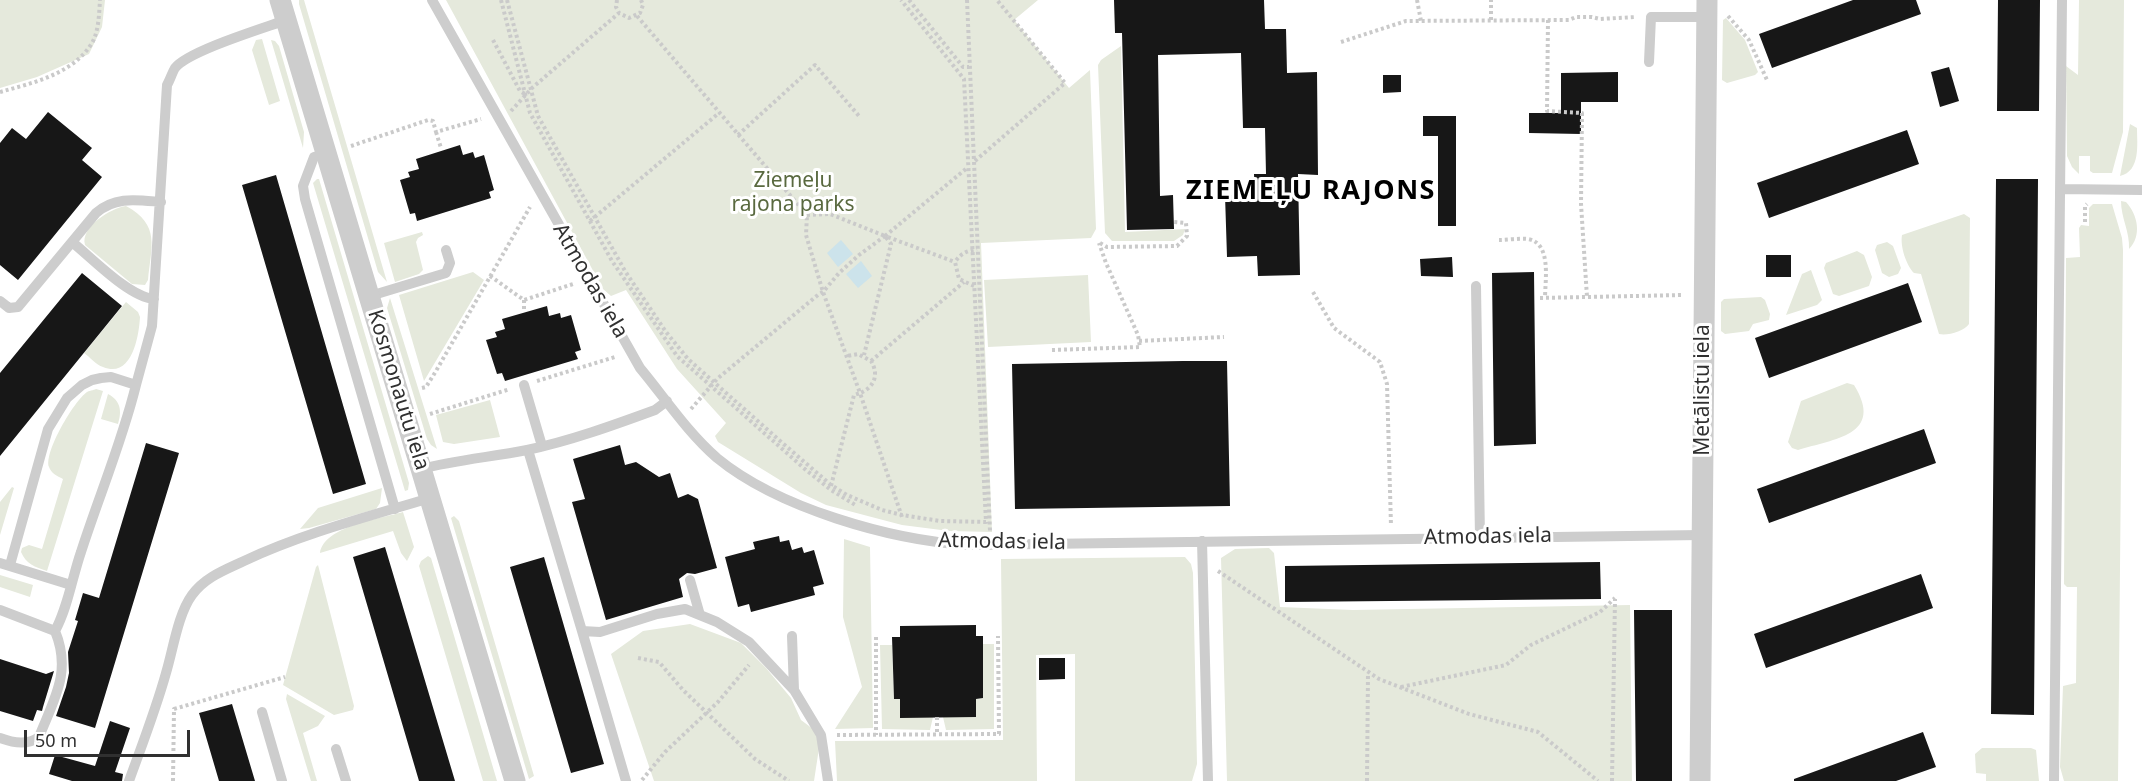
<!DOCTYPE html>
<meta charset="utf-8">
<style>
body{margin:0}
#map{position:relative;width:2142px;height:781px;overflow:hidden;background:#fff;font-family:"Noto Sans",sans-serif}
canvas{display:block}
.scale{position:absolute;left:24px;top:730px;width:166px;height:27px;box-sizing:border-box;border:3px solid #303030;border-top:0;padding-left:8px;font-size:18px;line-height:21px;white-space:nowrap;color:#303030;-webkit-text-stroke:4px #fff;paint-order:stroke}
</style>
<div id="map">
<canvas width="2142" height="781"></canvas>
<div class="scale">50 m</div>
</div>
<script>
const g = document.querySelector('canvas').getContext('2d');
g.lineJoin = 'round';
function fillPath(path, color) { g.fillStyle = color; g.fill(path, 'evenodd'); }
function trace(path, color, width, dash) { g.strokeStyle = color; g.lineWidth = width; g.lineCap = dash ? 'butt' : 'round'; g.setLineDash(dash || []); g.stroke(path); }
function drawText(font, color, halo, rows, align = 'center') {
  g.font = font + ' "Noto Sans",sans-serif'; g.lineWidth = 6; g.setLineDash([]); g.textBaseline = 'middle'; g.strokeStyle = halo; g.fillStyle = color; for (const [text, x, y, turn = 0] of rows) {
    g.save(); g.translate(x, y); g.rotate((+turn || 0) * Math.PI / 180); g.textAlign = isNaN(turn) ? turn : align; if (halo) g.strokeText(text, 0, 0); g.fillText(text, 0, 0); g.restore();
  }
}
fillPath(new Path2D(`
 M0,0H105L102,27L89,54L37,77L0,88Z
 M299,0H304L387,282L378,272L299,4Z
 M446,0H1038L1014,20L1069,88L1090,70L1096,229L1091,238L981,243L992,532L949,531L902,525L826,505L801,493L718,442L715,436L726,423L677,369L626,290L611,296L603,289Z
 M2079,0H2124L2123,132L2112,173H2093L2090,171V156H2079V174L2072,167L2067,156L2066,66L2078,75Z
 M1726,18L1745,40L1758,72L1755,75L1727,83L1722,80L1723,20Z
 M262,39L280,101L269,105L252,50L256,40Z
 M271,40L275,41L279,46L304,132L303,148Z
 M1121,46L1125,232L1185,229L1183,235L1174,241H1112L1105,233L1098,65L1101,60Z
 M2130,124L2137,128C2137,144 2141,171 2120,176Z
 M317,179H319L409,483L408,490L405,491L313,183Z
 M2121,201L2126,202C2138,215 2142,236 2129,249C2130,232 2121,218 2121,201Z
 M2093,204H2112L2122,238L2123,250L2118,781H2064L2060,767L2063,686L2076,683L2077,587H2067L2064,584L2066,258L2080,257L2079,228L2081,225L2089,226V208Z
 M126,206C161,225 151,247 148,280L145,285L132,284L85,245C80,227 111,208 126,206Z
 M1964,214L1970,218L1969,324C1964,331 1948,336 1939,334L1921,274L1914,273C1906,265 1900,246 1902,235Z
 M422,232L423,235L418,238L416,242L423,270L419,274L395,282L384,243Z
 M1887,242L1893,246L1901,268L1898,274L1889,277L1882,273L1875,250L1877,245Z
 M1857,251L1864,255L1872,277L1869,286L1839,296L1833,294L1824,268L1826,263Z
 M1811,270L1822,300L1817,305L1786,315L1802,274Z
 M473,272L484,280L424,381L399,295Z
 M1088,275L1091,342L988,347L984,280Z
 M1761,297L1765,300L1770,314L1769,320L1753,324L1749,331L1725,334L1721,331V302L1724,299Z
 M390,298L437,449L431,445L427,439L387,308Z
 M126,302L138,312L140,317C139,336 132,379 103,367C96,365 90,357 84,353Z
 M1847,383L1854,385C1885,435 1834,439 1798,450L1792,448L1788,442L1801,401Z
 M96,389L103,391L47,571C35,567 26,564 21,552L22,548L29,545L42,549L63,479C57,476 51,473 49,467C44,452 74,401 87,392C88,391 94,390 96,389Z
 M108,394C121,401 122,411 118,424L101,419Z
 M490,400L500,437L454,444L443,442L436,415Z
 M12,487L14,488L0,535V502Z
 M382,488L380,503L376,509L309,528L300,529L318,508Z
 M403,512L414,547L407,561L401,553L393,531L320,553C324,526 380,519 403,512Z
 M454,516L459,521L534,776L529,779L451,518Z
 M844,539L870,547L873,728L835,729L862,687L843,617Z
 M1269,548L1274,553L1280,607L1353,610L1630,605L1632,781H1227L1221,558L1235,549Z
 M428,556L431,558L497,781H483L419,566L421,561Z
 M1185,557L1191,564L1193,573L1197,764L1192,781H1075V654L1036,655L1037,781H837L835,741L1003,740L1001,559Z
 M318,565L354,706L353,710L334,715L283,685L316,567Z
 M0,575L33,585L30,597L0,587Z
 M690,624L741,643L766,668L791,698L801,720L821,735L814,781H654L611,654L643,631Z
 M983,644H994V729L946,730L943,717H976V699L983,698Z
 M880,645H892L894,699H900L933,717L930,730L882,729Z
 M287,694L325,716L318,726L303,733L317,781H311L286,699Z
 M1982,748H2031L2036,750L2039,781H1986V774L1976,773L1975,754Z`), '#e5e9dc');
fillPath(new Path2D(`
 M841,240L853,254L838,267L827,253Z
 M861,261L872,276L858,288L846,274Z`), '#cce3eb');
fillPath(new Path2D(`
 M1114,0H1264L1265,29H1286L1287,73L1317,72L1318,175L1298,174L1300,275L1258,276L1257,256L1227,257L1225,195H1255L1254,174H1266L1265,128H1243L1241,53L1158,55L1160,196L1173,195L1174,229L1127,230L1122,33H1115Z
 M1853,0H1916L1921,14L1772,68L1759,34Z
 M1998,0H2040L2039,111H1997Z
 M1949,67L1959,101L1940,107L1931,72Z
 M1618,72V102H1581V134L1529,133V113H1561V73Z
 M1383,75H1401V92L1383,93Z
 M48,112L92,148L82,160L102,177L18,280L0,265V143L12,128L26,139Z
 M1423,116H1456V226H1438V136H1423Z
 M1907,130L1919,164L1769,218L1757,183Z
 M460,145L463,155L473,152L475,158L484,155L494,190L489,192L491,198L417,221L415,213L410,214L400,180L410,177L408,172L419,169L416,159Z
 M276,175L366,484L333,494L242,185Z
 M1996,179H2038L2034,715L1991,714Z
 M1766,255H1791V277H1766Z
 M1452,257L1453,277L1421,276L1420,259Z
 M1534,272L1536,444L1494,446L1492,273Z
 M82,273L122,306L0,456V373Z
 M1908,283L1922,322L1769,378L1755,338Z
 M547,306L549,316L560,313L561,318L571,315L581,350L575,352L578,359L505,381L502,373L497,374L486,340L497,337L495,332L505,329L502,319Z
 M1183,361H1227L1230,506L1015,509L1012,364Z
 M1924,429L1936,463L1769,523L1757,489Z
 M146,443L179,453L95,728L56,716L66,687L69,673L68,652L78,621L75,620L83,593L99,598Z
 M620,445L625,465L636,462L659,477L670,473L678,498L688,494L698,499L717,568L695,574L687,573L679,579L683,597L606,620L572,502L585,499L573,459Z
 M779,536L780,542L789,540L792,550L802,547L804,553L814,550L824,584L813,587L815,595L751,612L749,604L738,607L725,557L755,549L753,542Z
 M385,547L455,781H419L353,557Z
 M544,557L604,764L571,773L510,567Z
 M1600,562L1601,599L1285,602V566Z
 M1921,574L1933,608L1766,668L1754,634Z
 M1634,610H1672V781H1636Z
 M976,625V636H983V698L976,699V717L900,718V699H894L892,637H900V626Z
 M1039,658H1065V679L1039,680Z
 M0,659L46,674L54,671L43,707L42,711L37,710L33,721L0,711Z
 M232,704L255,781H219L199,713Z
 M110,721L130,728L115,772L123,774L122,781H72L49,774L55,755L95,766Z
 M1923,732L1936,767L1896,781H1794V779Z`), '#171717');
trace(new Path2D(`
 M501,0L530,113L612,261L677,356L806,470L831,490L857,506
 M507,0L538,116L625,271L666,332L688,359L779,440L831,485L847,495L882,510L902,515L940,521L986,522L964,79L901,0
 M617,0L616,7L619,13L629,18L640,13L643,5L641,0
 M909,0L963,67H969
 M967,0L990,531
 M1417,0L1421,21
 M637,16L807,215L806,235L823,292L860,393C875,387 879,374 871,361L858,354L847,356
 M1728,16L1749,40L1767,80
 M1491,20V0
 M1548,20L1547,111L1582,113L1581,204L1587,297
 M493,40L520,91L525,94
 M1341,42L1406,21L1569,20L1576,17H1592L1600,19L1636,17
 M0,92C32,83 70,75 90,46C99,34 99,14 100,0
 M511,111L532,88L619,13
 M436,132L441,148
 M738,135L815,65L859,116
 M351,146L428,120L433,121L436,132L481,119
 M975,161L1065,83L997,0
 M807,215L830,214L885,236L891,244L864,355
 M590,221L719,113
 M2085,222V206L2087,204
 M885,236L967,168
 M1499,240C1508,240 1519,238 1528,239C1552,243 1545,281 1545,298
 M1100,243L1107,247L1177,246L1187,236L1186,223L1174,222
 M490,276L524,300L573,284
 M974,286L959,279L955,262C961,253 967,251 977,249
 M1313,292L1334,328L1380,362L1387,384L1391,526
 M1540,298L1683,295
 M524,300V309
 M1139,341L1224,337
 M1052,350L1140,347L1138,335L1106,263L1099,243
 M871,361L964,282
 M537,381L615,357
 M422,388L426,387L436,371L530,207
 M691,409L717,379L819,294L823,292L839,273L859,255L885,236L955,262
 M430,414L510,389
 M831,486L854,395L860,393L902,517
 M1218,571L1379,679L1469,714L1538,732L1598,781
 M876,637V735
 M638,658L659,662L683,690L755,759L789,781
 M1401,687L1506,665L1531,645L1600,612L1615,598
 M937,717V735
 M837,735L999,734L998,636
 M642,780L665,752L718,702L749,665
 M173,781L174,709L285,677
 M1367,781L1368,673
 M1612,781L1615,599`), '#cacaca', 4, [3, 3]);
trace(new Path2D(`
 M432,0L640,368C665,398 687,432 717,458C778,508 890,540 968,545L1702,535
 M1649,62L1651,17H1707
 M328,153L314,157L303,186L305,199L395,509
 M2061,189L2142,190
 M72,242C92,258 129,297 154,299
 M1476,286L1480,538
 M370,296L446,273L450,263L446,250
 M0,301L9,308L18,307L96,213C115,196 137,200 161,202
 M136,385L152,326L167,85C170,80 172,73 175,68C188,51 264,28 286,20
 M524,385L542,446
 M528,450L582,631L600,632L657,614L685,609L717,622L749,642L794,690
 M421,469C456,460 492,457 527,450C570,441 614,425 655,410L667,401
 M1202,541L1208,781
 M0,563L71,585
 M10,565L48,429L67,398L82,385L92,380L101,378L111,377L136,385C122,442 99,496 81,552C72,578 68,607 55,631
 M690,580L700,615
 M0,610L55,631C72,672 54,699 39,737C27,746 13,743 0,738
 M582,631L626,781
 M792,636L794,690L821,735L828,781
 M262,712L282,781
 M336,749L346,781
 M129,781C142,745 156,709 166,673C173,650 178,614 192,595C205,577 225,570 244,561C304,533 367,517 430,498
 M2054,781L2062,0`), '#cdcdcd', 10);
trace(new Path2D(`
 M280,0L515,781
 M1700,781L1707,0`), '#cdcdcd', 21);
drawText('21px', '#59693f', '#fff', [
 ["Ziemeļu",793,181],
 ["rajona parks",793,205]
]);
drawText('21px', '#303030', '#fff', [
 ["Atmodas iela",590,281,60],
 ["Kosmonautu iela",398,390,73],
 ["Metālistu iela",1703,390,-90],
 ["Atmodas iela",1488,537,-1],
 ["Atmodas iela",1002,542,1]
]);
g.letterSpacing = '1.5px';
drawText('bold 27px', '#000', '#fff', [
 ["ZIEMEĻU RAJONS",1311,191]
]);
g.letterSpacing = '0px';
</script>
